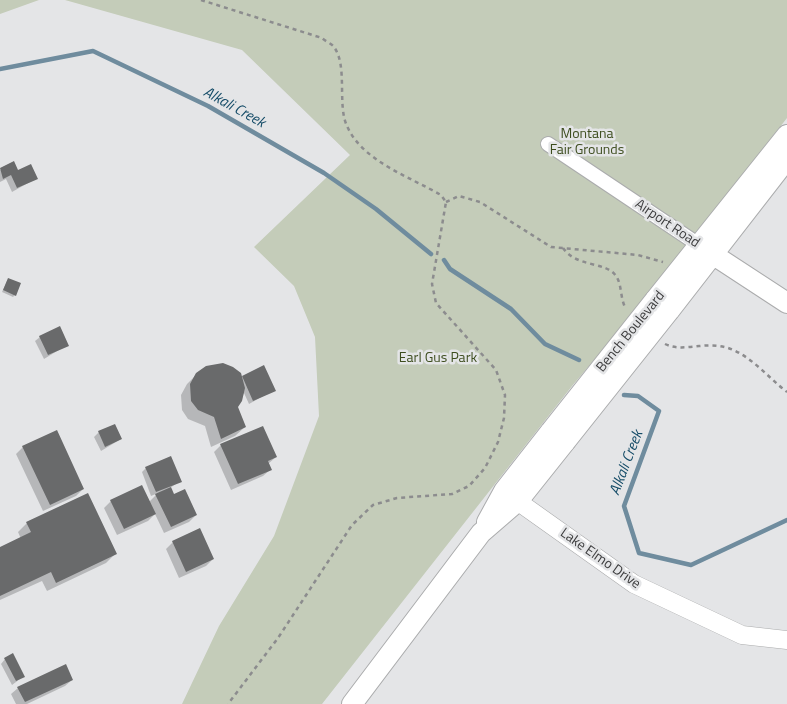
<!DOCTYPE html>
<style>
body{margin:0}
canvas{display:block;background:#e4e5e7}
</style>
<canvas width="787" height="704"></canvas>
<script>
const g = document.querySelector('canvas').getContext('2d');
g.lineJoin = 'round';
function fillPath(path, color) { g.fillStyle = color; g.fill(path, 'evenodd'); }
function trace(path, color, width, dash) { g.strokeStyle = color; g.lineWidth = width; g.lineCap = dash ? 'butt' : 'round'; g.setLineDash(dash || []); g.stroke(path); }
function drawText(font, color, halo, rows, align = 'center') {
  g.font = font + ' "Titillium Web",sans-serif'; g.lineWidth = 5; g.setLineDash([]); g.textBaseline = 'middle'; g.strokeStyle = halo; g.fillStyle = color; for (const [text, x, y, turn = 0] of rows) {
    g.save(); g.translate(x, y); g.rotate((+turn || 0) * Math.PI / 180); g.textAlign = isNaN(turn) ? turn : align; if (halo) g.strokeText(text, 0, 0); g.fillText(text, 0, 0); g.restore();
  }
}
fillPath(new Path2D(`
 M0,0H39L0,14Z
 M65,0H787V118L620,329L572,386L322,704H182L219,626L274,536L319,416L315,337L294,286L254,247L350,155L242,50Z`), '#c4ccb9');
fillPath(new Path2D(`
 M14,163L18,172L37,178L12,192L6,179L0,182V170Z
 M7,281L15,295L13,297L2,292Z
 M40,337L67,345L44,359L35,341Z
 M197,374L241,378L242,377L274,390L249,404L244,393L236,407L245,427L235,436L211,447L205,426L188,419L182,410L181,395L187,384Z
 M99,432L121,439L101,451L94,437Z
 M221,445L276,457L268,464L270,470L263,476L231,490L214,452Z
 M23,447L83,489L76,496L43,511L16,454Z
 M146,468L180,481L170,488L173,496L196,515L189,522L164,533L155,514L148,521L117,535L104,508L111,501L149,502L158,493L151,496L142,472Z
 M27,523L115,554L106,563L47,591L42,581L0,600V548L21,539L18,532Z
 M173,542L213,559L206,566L179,578L166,549Z
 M5,659L24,676L12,685L1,664Z
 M72,680L65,686L27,704H16L11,694L18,688Z`), '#0003');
trace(new Path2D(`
 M0,69L93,51L208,106L324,173L376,209L431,254
 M444,260L450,269L511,309L545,344L579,360
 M624,395L638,396L659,411L624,506L639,553L691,565L787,520`), '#6f8c9e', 4.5);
fillPath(new Path2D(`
 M14,161L18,170L31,164L38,179L17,188L11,175L3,179L0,168Z
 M8,278L21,283L16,296L3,290Z
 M60,326L69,346L48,355L39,336Z
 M223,363L233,367L241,373L245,388L242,401L238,407L246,427L221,439L214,417L198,410L191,401L190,384L196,373L206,366Z
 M264,365L276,391L253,401L242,376Z
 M115,424L122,439L105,447L98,431Z
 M263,426L277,457L268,461L272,470L238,484L220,444Z
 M57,430L84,489L50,505L22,446Z
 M171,456L182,482L156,492L145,467Z
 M142,485L156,514L124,529L110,500Z
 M171,487L174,494L185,489L197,515L171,527L155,494Z
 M88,493L117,554L56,583L51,572L0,596V547L31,532L26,522Z
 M200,528L214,559L186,572L172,541Z
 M13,653L25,677L16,681L4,658Z
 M66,664L73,680L25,702L17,687Z`), '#696a6b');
const minor = new Path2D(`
 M548,144L699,245`);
const tertiary = new Path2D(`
 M506,493L634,584L742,635L787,640`);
const secondary = new Path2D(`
 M703,248L787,303
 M655,300L787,135
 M669,311L787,159
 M487,522L504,491L551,431
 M352,704L481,533L518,501L565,442`);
trace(minor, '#abacad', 16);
trace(tertiary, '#abacad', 19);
trace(secondary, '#abacad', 22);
trace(new Path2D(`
 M201,0L322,38C325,41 332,44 334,47C348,66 337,105 347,126C362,161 410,177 441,195L446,202L432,284L436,303L496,370L505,395L504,418L498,442L485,468L469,486L452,494L397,498L373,505L352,525L278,638L228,704
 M446,202L459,196L480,202L551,247L638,255L663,262
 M563,248C577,268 606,261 616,276C622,284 620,299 626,309
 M665,344C681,352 701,343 719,346C746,349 767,377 787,392`), '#8c8c8e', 2.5, [4, 4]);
trace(minor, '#fff', 14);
trace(tertiary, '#fff', 18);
trace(secondary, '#fff', 20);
const secondaryBridge = new Path2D(`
 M551,431L655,300
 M565,442L669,311`);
trace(secondaryBridge, '#abacad', 22, []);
trace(secondaryBridge, '#fff', 20);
drawText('14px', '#3d4d1e', '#e4e5e7', [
 ["Montana",587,135],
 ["Fair Grounds",587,151],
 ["Earl Gus Park",438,359]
]);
drawText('14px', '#3c3c3d', '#e4e5e7', [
 ["Airport Road",667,224,34],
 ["Bench Boulevard",631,332,-51],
 ["Lake Elmo Drive",600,559,35]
]);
drawText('italic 15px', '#154c68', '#e4e5e7', [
 ["Alkali Creek",234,108,29],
 ["Alkali Creek",627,463,-69]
]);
</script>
